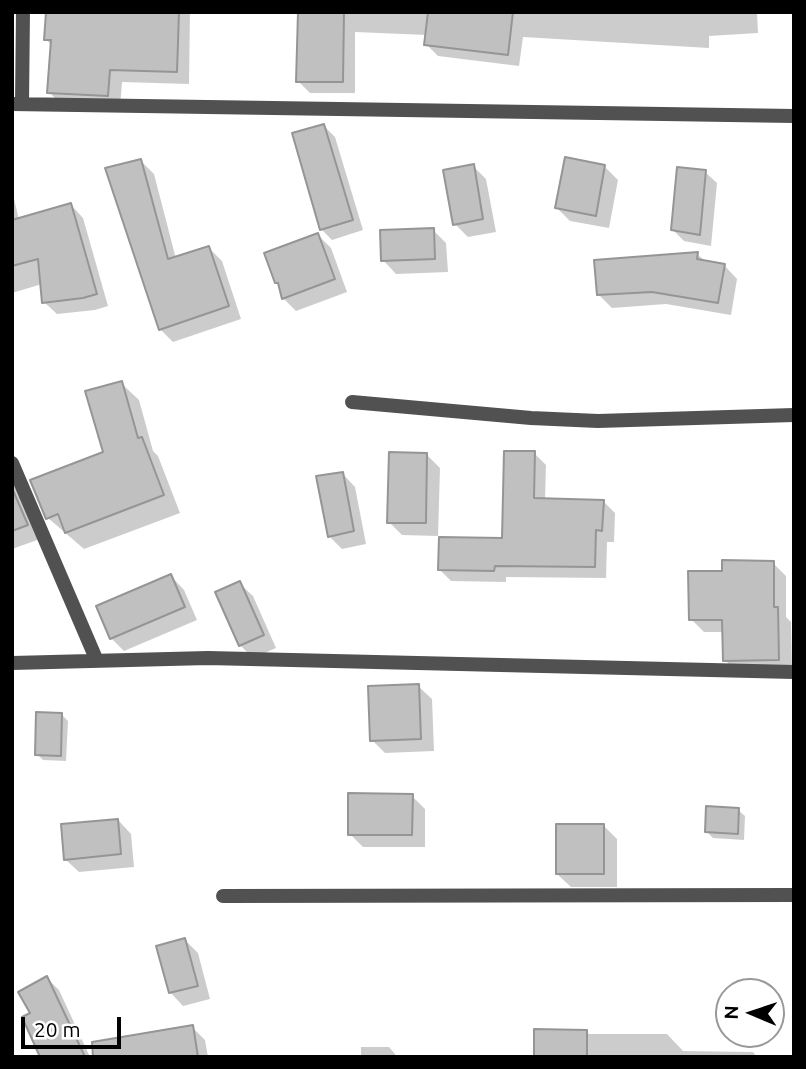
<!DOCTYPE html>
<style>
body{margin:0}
#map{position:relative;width:806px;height:1069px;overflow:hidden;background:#fff;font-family:Ubuntu,sans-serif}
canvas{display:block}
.frame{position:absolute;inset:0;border:14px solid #000;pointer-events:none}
.north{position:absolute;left:715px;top:978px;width:70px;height:70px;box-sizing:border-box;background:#fff;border:2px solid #999;border-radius:50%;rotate:272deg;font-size:19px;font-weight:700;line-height:28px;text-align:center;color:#000}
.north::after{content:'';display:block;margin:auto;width:24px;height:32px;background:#000;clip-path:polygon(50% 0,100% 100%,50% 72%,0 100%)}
.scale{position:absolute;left:21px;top:1017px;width:100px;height:32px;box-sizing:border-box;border:4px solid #000;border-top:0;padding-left:9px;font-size:21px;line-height:24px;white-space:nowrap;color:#000;-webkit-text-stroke:5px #fff;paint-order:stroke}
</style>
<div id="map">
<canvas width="806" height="1069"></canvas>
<div class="frame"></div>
<div class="north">N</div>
<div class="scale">20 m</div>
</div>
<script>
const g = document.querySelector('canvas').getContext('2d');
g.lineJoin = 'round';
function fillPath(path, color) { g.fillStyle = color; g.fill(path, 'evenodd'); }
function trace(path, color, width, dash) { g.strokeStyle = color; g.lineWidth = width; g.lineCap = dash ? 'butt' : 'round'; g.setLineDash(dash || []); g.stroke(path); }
fillPath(new Path2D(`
 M47,12H190L189,84L122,82L120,108L62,105L49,92L52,46L46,39Z
 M299,12H757L758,33L709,36V48L523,37L519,66L438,56L426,44L427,35L355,32V93H310L298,81Z
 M324,126L335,137L363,230L332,240L321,229Z
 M141,161L154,174L176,259L209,248L222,261L241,319L173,342L160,329Z
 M473,166L486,179L496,232L468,237L455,224Z
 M604,166L618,180L609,228L570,221L557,208Z
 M705,172L717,183L711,246L684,241L672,229Z
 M12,190L19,220L71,205L83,218L108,306L95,310L57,314L44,302L42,284L12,293Z
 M433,230L446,243L448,272L396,274L383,260Z
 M318,235L331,248L347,292L296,311L283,298L281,286L277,282Z
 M697,254L706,262L724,265L737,279L731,315L666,304L612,308L599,295Z
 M121,383L139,400L153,451L158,456L180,513L84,549L48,518L105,453Z
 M534,453L546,465L545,500L603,501L615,513L614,542H607L606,578L506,577V582L451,581L439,569L504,540Z
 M427,455L440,468L438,536L402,535L389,522Z
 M342,473L355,487L366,544L342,549L329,536Z
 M12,481L40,539L12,549Z
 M773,563L786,576V617L791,622L792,672L738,673L725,660L724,632H704L691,619L724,573Z
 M171,576L184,590L197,620L124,651L111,638Z
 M239,583L253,596L276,648L253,658L240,645Z
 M418,686L432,699L434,751L385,753L372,740Z
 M62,715L68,721L66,761L43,760L37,754Z
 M412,796L425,809V847H363L350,834Z
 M738,810L745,816L744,840L713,838L707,832Z
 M118,820L131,834L134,867L79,872L65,859Z
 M604,826L617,839V887H571L557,874Z
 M185,940L198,953L210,999L183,1006L170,992Z
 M47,978L59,990L90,1057H42Z
 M192,1027L205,1040L208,1057H131Z
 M586,1031L589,1034H667L683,1051L753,1052L757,1057H536Z
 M361,1047H389L395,1054V1057H361Z`), '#0003');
const building = new Path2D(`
 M46,12H179L177,72L110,70L108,96L47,93L51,40H44Z
 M298,12H344L343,82H296Z
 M428,12H513L508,55L424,45Z
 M324,124L353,220L320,230L292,133Z
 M565,157L605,165L596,216L555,208Z
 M141,159L168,259L209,246L229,306L159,330L105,168Z
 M474,164L483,219L453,225L443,170Z
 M677,167L706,170L700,235L671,230Z
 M71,203L97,294L83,298L42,303L38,259L12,266V220Z
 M434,228L435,259L381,261L380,230Z
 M318,233L335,279L282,299L278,283H275L264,253Z
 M698,252L697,259L725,264L718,303L652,292L597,295L594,260Z
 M122,381L138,438L142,437L164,495L65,533L58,514L46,519L30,480L103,452L85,391Z
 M504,451H535L534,498L604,500L602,531L596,530L595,567L495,566L494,571L438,570L439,537L502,538Z
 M389,452L427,453L426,523H387Z
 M343,472L354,531L328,537L316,476Z
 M12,488L28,525L12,531Z
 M722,560L774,561V607H778L779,660L723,661L722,620H689L688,571H722Z
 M171,574L185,607L110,639L96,606Z
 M240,581L264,635L239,646L215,592Z
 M419,684L421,739L370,741L368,686Z
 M36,712L62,713L61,756L35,755Z
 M348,793L413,794L412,835H348Z
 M706,806L739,808L738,834L705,832Z
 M118,819L121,854L64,860L61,824Z
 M556,824H604V874H556Z
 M185,938L198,986L169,993L156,946Z
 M47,976L85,1057H40L22,1017L30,1013L18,992Z
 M193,1025L198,1057H93L92,1042Z
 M534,1029L587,1030V1057H534Z`);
fillPath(building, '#c0c0c0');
trace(building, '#959595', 2);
trace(new Path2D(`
 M22,103L23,12
 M12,104L794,116
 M352,402L531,418L598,421L794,415
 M12,463L97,661
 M12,663L208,658L794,672
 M223,896L794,895`), '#515151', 14);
</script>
